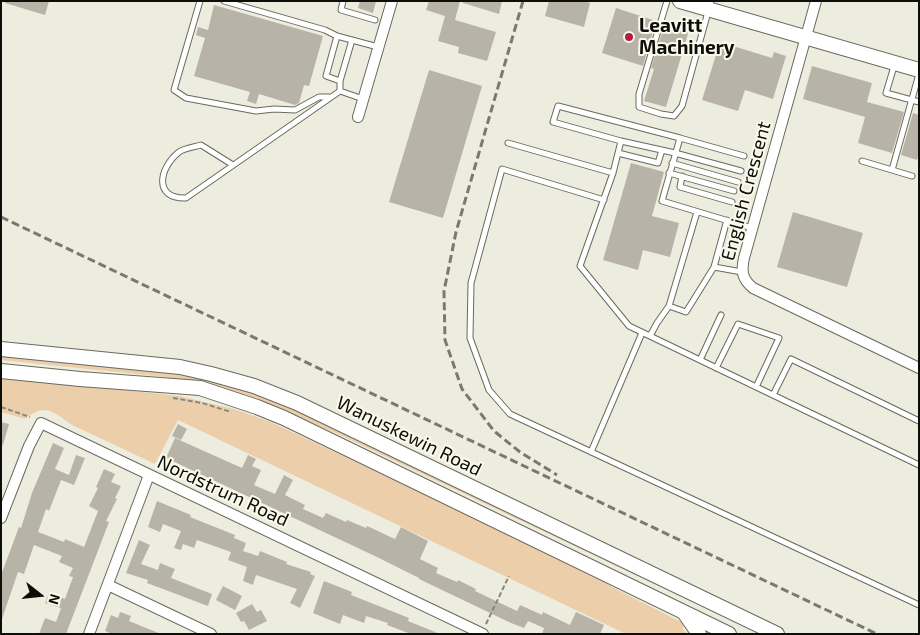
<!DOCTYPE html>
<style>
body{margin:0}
#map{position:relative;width:920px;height:635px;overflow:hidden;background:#ededdf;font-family:"Exo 2",sans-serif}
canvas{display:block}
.frame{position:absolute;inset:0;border:2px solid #0d0d09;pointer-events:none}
.north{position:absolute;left:15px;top:570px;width:50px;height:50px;-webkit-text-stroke:4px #fafaec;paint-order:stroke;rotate:106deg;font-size:14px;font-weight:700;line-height:20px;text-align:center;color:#0d0d09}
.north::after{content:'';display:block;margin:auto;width:18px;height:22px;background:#0d0d09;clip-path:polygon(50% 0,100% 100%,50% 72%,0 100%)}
</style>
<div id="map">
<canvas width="920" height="635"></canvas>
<div class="frame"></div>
<div class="north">N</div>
</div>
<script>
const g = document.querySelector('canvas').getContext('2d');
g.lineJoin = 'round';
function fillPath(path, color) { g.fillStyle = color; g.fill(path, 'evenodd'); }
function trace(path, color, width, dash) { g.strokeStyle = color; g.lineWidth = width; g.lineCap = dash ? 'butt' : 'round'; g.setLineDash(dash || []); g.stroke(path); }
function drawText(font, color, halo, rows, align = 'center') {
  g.font = font + ' "Exo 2",sans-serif'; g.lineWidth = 4; g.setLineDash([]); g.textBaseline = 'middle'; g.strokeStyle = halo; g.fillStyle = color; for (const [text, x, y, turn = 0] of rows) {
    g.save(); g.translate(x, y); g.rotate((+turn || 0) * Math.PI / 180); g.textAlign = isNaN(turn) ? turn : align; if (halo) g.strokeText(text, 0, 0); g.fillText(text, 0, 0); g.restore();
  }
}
fillPath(new Path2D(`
 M1,356C65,363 130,365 192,377C226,384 259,395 291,408L698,602L703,607L338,434L262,401L220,388L165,377L1,360Z
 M1,377L179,396L234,409L271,422L594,574L612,587L683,623V630L689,634H626L178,420L155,464L72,425C55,413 45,402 25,419L1,412Z`), '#edceab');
fillPath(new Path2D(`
 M5,1H49L45,15L5,3Z
 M360,1H376L373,13L358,8Z
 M429,1H460L455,20L496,32L487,61L458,53L459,47L438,41L445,16L426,10Z
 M463,1H502L499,14L463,3Z
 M549,1H583L590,3L584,27L545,16Z
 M214,5L323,36L309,86L304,85L299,103L295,105L259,94L256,104L247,101L250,92L194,76L205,38L196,35L198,27L208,30Z
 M616,8L656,21L643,66L602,53Z
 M668,20L690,27L666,107L644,101L654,69L651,68L665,23L666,24Z
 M720,42L772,58L774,52L786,56L773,99L745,90L738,111L702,100Z
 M812,66L872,83L867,102L904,112L892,153L858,143L865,117L803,99Z
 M429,70L482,86L443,218L389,202Z
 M913,113L919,115V154L917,160L901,155Z
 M631,163L664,172L652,216L679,223L670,257L643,250L638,270L603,260Z
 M793,212L863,233L847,287L777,267Z
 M1,422L9,424L3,445L1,444Z
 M178,424L187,429L181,440L172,436Z
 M175,438L242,468L248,455L256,459L252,466L261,470L254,485L275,494L284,475L293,480L285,495L305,505L303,509L323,518L326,513L346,522L347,520L366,528L367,526L395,539L401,527L428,541L420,559L438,568L436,573L457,582L458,580L476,589L475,591L517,611L520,605L542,615L543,612L570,625L576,612L604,625L600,634H542L544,628L528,621L524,628L511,623L419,579V578L377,557L166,458Z
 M53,443L64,448L55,469L69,475L76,455L85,458L74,485L61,480L49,511L46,509L38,532L64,542L65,539L84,547L98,511L89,506L98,488L96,487L104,469L115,474L111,482L121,486L115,498L117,499L106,521L109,522L66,634H39L45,618L56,622L61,608L45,603L49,593L65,599L73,577L69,576L73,568L59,562L62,556L34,545L24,574L18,572L2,619L1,575L19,527L21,528L32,493Z
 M157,501L191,515L190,517L235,535L234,538L246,543L243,551L258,556L260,551L287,562L286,564L311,572L310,574L315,576L300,608L290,603L297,589L256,575L253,585L243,581L247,567L228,560L231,552L197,540L194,548L183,544L181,550L174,548L181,531L163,524L160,532L148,527Z
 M139,540L150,545L141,564L158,570L160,563L175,569L171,578L212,594L208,606L147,583L148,580L126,573Z
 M324,581L352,592L351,595L409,618L408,621L440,634H411L387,625L388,623L366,616L364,623L343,615L340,624L313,613Z
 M223,586L242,596L235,610L216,600Z
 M252,604L257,612L261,610L267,621L249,630L244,621L241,622L236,613Z
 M120,612L131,616L129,621L161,634H112L105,631L111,615L118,618Z`), '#b8b3a7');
const lane = new Path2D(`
 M200,1L174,90L186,98L256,111L274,109L295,110L319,97H329
 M224,1L325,30L337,36
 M343,1L341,10L375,20
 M667,1L639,94V107L661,114L674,116L682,106L711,1
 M352,40L340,81L326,76L337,36L378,47
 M895,63L886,93L919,102
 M340,81V91L363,99
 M680,138L558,106L553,122L621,141L613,173L580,266L629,326L919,465
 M621,141L675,153L741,171
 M508,143L613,173
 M618,153L658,163L662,150
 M744,156L680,138L662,201L752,228
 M862,161L892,170
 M672,163L738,182
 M233,165L201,145C194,147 184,148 179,152C159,168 153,199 186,198L340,91
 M669,173L734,191
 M682,176L680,187L732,202
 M912,176L892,170L919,74
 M604,200L502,169L471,283L470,338L489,390L510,414L919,605
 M697,212L669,306L686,312L714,267L742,272
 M714,267L727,220
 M650,336L657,323L669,306
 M700,360L721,315
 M716,368L738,324L779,338L756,387
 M773,395L791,359L919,421
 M591,452L642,333`);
const street = new Path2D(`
 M816,1L744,258C741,271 742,279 753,288L919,368
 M358,117L392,1
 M1,518L29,446L41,423L483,634
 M108,585L211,634
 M89,634L149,475`);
const secondary = new Path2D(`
 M680,1L919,70
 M1,349L180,367L211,374L254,386L297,403L777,634
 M1,371L80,379L200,388L257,407L284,418L729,634
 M685,614L699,634`);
trace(lane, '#69695d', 7);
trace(street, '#69695d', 12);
trace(secondary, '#69695d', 16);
trace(new Path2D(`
 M173,398L202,403L231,412
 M1,407L30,417
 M486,624L509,576`), '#87877e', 2, [5, 2.5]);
trace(lane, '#fff', 5);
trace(street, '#fff', 10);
trace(secondary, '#fff', 14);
trace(new Path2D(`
 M523,1L456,232L444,291L445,340L462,389L494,431L520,452L557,475
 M1,217L877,634`), '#797970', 3, [8, 4]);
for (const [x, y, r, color] of [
 [629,37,5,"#b21f40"]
]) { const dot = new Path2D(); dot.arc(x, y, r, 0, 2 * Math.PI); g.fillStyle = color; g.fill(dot); trace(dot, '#fafaec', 2); }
drawText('bold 19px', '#0d0d09', '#fafaec', [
 ["Leavitt",639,26],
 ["Machinery",639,48]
], 'left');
drawText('19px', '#0d0d09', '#fafaec', [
 ["English Crescent",746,191,-75],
 ["Wanuskewin Road",409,436,26],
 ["Nordstrum Road",223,491,25]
]);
</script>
